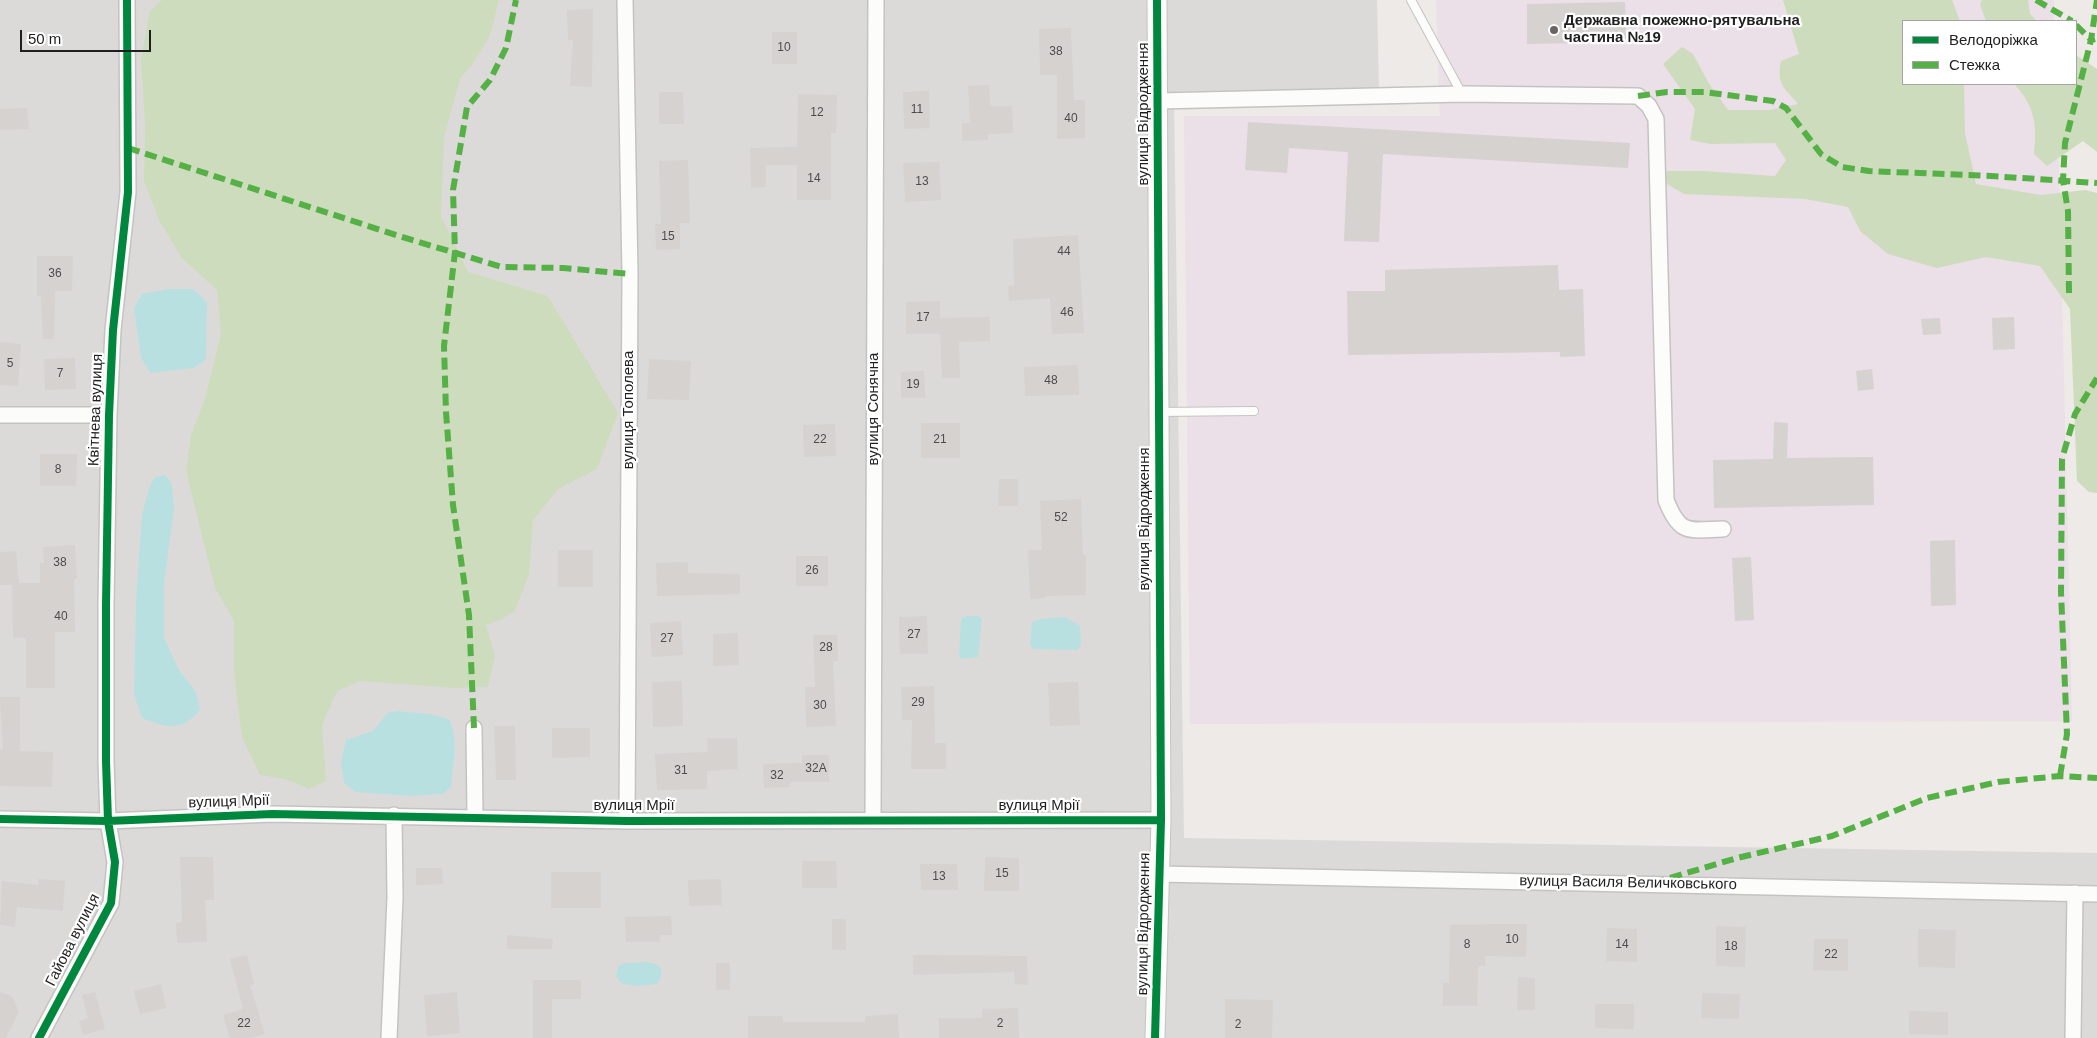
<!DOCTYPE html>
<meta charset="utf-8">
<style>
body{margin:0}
#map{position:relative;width:2097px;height:1038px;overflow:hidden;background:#edeae7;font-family:Helvetica,sans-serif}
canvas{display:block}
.legend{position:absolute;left:1902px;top:20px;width:175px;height:65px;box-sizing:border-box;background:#fff;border:1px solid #a5a5a5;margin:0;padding:6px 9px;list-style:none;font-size:15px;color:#1f1f1f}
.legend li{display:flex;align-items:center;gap:10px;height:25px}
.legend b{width:25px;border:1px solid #a5a5a5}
.scale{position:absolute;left:20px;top:30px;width:131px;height:22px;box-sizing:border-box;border:2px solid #1f1f1f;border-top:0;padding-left:6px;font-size:15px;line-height:18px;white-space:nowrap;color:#1f1f1f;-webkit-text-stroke:4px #fff;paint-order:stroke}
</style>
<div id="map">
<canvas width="2097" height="1038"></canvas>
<ul class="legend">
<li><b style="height:6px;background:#00873e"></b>Велодоріжка</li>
<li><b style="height:6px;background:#55b145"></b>Стежка</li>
</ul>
<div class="scale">50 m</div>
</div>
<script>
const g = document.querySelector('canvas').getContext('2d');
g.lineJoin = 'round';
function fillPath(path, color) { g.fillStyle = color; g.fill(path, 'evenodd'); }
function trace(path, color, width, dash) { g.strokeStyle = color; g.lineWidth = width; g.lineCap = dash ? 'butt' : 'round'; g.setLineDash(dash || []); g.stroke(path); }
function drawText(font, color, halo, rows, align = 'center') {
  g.font = font + ' Helvetica,sans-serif'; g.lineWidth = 4.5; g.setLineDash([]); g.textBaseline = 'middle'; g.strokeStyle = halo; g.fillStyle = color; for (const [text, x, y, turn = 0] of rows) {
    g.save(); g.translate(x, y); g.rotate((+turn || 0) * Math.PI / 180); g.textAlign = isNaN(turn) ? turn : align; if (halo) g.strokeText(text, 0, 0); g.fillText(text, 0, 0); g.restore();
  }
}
fillPath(new Path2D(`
 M0,0H1377L1379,88L1174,92L1184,838L2097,853V1038H0Z`), '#dcdad9');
fillPath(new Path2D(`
 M1436,0H2054V21H1903V84H2057L2072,721L1190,724L1184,116H1440Z`), '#ebdfe8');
fillPath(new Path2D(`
 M162,0H499L490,35L474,62L460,79L444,137L441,216L468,272L548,296L618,413L597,469L558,489L533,520L529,575L514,612L500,620L486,625L495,656L488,687L454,688L360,681L337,691L322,725L326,781L309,789L285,779L260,775L242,737L234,673V621L215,588L186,471L191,435L205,399L221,333L217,290L182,258L160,222L144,181L145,123L141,58L150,11Z
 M1783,0H1952L1960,21H1903V84H1964L1965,133L1976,184L2041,195L2085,190L2097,193V493L2089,492L2077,481L2070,309L2040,266L1986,257L1937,268L1888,254L1860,231L1848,207L1805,199L1684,194L1662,181L1667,171H1703L1775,176L1786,160L1775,143L1710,144L1690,140L1695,109L1663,64L1682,47L1693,54L1708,82L1728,110H1770L1798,104C1785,88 1776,85 1781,61L1799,54Z
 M1982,0H2028L2030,14L2037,21H1986L1980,5Z
 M2076,55L2097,69V152L2083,141L2047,166L2034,154C2037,124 2035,106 2014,84H2076Z`), '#cddcbc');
fillPath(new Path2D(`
 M168,289H193L207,302L206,359L194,368L151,373L141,358L134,308L142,294Z
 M165,475L172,484L174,508L164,584V638L179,670L196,692L200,710C182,732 166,728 142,718L134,695L136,601L142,514L150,486L155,477Z
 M966,616H979L982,620L978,657L962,659L959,656L961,619Z
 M1065,617L1080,626L1081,645L1077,650L1033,649L1030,644L1032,622L1041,619Z
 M397,711L430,714L449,719C459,739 453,765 451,787L443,794L410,796L355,792L344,783L341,762L346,740L373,731L387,713Z
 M647,962L656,964L661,968V977L657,984L638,986L622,984L616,976L618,966L624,963Z`), '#b9e0e1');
fillPath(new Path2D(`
 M1625,2L1626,42L1527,44V4Z
 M593,9L592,87L570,86L573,40H568L567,10Z
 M1071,28L1074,100H1085V138L1057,139V75H1040L1039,29Z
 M772,32H797V64H772Z
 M989,85L990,106H1012L1013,133L988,134V140L962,141V123H970L968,86Z
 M929,91L930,128L904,129L903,92Z
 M659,92H683L684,124H659Z
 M798,94L837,95L836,133H831V200H797V165H766V187L751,188L750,148L797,147Z
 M27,108L29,129L0,130V109Z
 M1248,122L1630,143L1628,168L1383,154L1379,242L1344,241L1348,152L1289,148L1287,173L1245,170Z
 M688,160L690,223H680V249L656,250L655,224H661L659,161Z
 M939,162L941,200L905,202L903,163Z
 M1078,235L1084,333L1052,334L1050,298L1009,301L1008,286L1014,285L1013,239Z
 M37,256H73L72,291H55L54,339H43L41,296H37Z
 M1558,265L1559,290L1583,289L1585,356L1560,357V352L1348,355L1347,291H1385V270Z
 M940,301V318L990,317V341L959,342L960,378H942L940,334H906V302Z
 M2014,317L2015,349L1993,350L1992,318Z
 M1940,318L1941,334L1923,335L1921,319Z
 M0,342L21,344L18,386L0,385Z
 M75,358L76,389L45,390L44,359Z
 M649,359L691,361L689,400L647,399Z
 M1078,365L1079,395L1025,396L1024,367Z
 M1872,369L1874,389L1858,391L1856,371Z
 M924,371L925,398H901V372Z
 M1774,422L1788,423L1787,458L1873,457L1874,505L1714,508L1713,460L1773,459Z
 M921,423H960V458H921Z
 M835,424L836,456L804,457L803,425Z
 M40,454H77L76,486H40Z
 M999,479H1018V506H998Z
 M1081,499L1083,555H1086V595L1045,596V598L1030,599L1028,550H1042L1040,501Z
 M1955,540L1956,605L1931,606L1930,541Z
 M75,545L77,579H74L75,632H55V688H26V638H13L12,585H0V552L16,551L19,583H40V563H44L43,547Z
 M558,550H593V587H558Z
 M796,556H828V586H796Z
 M1751,557L1754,620L1735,621L1732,558Z
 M688,562V573L740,574V594L657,596L656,563Z
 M927,616L928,654H900L899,617Z
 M681,621L683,655L652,657L650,623Z
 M738,633L739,665L713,666V634Z
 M813,635H837L838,661H833L836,726L806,727L805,687H815Z
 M682,681L683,726L653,727L652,682Z
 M1078,682L1080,725L1050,726L1048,683Z
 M934,686L935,743H946V769H911L912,720H902L901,687Z
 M0,697H20V751L53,752L52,787L0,786V750H3Z
 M494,726H515L516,780H496Z
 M552,728H590V757L552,758Z
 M707,738H737L738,769L707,771V789L657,790L655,754L708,752Z
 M802,755H829V782H790V787L764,788L763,764L802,763Z
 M180,857H213L214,900H205L207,942L177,943L176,923L182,922Z
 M985,857L1019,858V891H984Z
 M802,861H836L837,888H802Z
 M920,864H957L958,890H921Z
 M416,868H442L443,884L416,885Z
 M551,872H601V908H551Z
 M38,879L65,881L63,911L17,907L15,927L0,925L2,881L38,885Z
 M721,879L722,905L689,906L688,880Z
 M671,916L672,935H660V942H626L625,917Z
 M832,919H846V950H832Z
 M1497,924H1527L1526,957L1485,956V966H1478L1477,1006H1443V983H1449L1450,925Z
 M1716,926L1746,927L1745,967L1716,966Z
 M1607,928L1637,929V962L1606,961Z
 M1918,929L1956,930L1955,968L1918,967Z
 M507,935L553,939L552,949H507Z
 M1814,939H1848V971L1813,970Z
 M247,955L254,984L250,985L265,1034L250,1038H230L223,1015L243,1009L230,959Z
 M913,955L1027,956L1028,985L1015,984L1014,972L913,975Z
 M716,963H730V990H716Z
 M1518,977L1535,978V1010H1517Z
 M533,980H581V999H552V1038H533Z
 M161,984L166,1008L140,1014L134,991Z
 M0,992L12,996L19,1012L6,1038H0Z
 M95,992L105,1029L83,1035L79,1021L88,1018L82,995Z
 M457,992L460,1033L427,1036L424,995Z
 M1702,993L1740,994L1739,1019L1701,1018Z
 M1225,999L1273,1000L1272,1038H1225Z
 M1595,1004H1634V1029L1595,1028Z
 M1018,1008L1019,1038H939V1018H982V1009Z
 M1909,1011L1948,1012V1035L1909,1034Z
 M898,1014L899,1038H748V1016H783V1022H865V1016Z`), '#d5d2d0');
const service = new Path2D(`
 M1411,0L1462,94
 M1159,412L1254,411`);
const minor = new Path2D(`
 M625,0L630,274L627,821
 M1158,101L1462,94L1638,96L1649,106L1656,119L1666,500C1680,536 1689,530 1723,529
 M0,415H109
 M474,728L475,817
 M0,819L108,821L272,814L627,821L1161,820
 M873,819L876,0
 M1159,874L2097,894
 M39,1038L111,903L115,862L108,821L106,761V605L109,415L113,330L128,192L127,0
 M389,1038L395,898L394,815
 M2073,1038L2075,893`);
const tertiary = new Path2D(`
 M1155,1038L1161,820L1157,0`);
trace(service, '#c4c3c2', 10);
trace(minor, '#c4c3c2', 18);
trace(tertiary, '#c4c3c2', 21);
trace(service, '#fcfcfb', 8);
trace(minor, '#fcfcfb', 15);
trace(tertiary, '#fcfcfb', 19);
trace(new Path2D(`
 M2036,0L2072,21
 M2076,25L2091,40L2095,39
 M1638,96L1667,92H1704L1773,101L1786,108L1821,154L1842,167L1869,171L1991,176L2097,183
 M128,148L399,236L502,267L563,268L630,274
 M2069,293L2068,211L2063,180L2065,143L2091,40L2097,0
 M474,728L469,615L453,505L446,412L444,346L455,252L453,190L467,107L490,80L506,48L516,0
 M2060,776L2067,734L2061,592L2062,459L2075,414L2097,378
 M1653,883L1737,858L1832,836L1927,798L1998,782L2060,776L2097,778`), '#55b145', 6, [12, 6]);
trace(new Path2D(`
 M0,819L108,821L272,814L627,821L1161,820
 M39,1038L111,903L115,862L108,821L106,761V605L109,415L113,330L128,192L127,0
 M1155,1038L1161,820L1157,0`), '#00873e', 8);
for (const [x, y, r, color] of [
 [1554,30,5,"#676665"]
]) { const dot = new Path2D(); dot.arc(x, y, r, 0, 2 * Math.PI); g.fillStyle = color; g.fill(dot); trace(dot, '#fff', 2); }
drawText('12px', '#4c4c4b', null, [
 ["10",784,48],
 ["38",1056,52],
 ["11",917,110],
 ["12",817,113],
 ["40",1071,119],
 ["14",814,179],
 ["13",922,182],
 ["15",668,237],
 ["44",1064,252],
 ["36",55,274],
 ["46",1067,313],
 ["17",923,318],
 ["5",10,364],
 ["7",60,374],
 ["48",1051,381],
 ["19",913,385],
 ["22",820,440],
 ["21",940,440],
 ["8",58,470],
 ["52",1061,518],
 ["38",60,563],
 ["26",812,571],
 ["40",61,617],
 ["27",914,635],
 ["27",667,639],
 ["28",826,648],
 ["29",918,703],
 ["30",820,706],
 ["32A",816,769],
 ["31",681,771],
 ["32",777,776],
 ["15",1002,874],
 ["13",939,877],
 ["10",1512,940],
 ["8",1467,945],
 ["14",1622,945],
 ["18",1731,947],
 ["22",1831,955],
 ["22",244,1024],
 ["2",1000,1024],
 ["2",1238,1025]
]);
drawText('bold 15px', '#1f1f1f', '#fff', [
 ["Державна пожежно-рятувальна",1564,21],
 ["частина №19",1564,38]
], 'left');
drawText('15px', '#1f1f1f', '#fff', [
 ["вулиця Відродження",1144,114,-90],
 ["вулиця Сонячна",874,409,-90],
 ["Квітнева вулиця",96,410,-88],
 ["вулиця Тополева",629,410,-90],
 ["вулиця Відродження",1145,519,-90],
 ["вулиця Мрії",229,802,-2],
 ["вулиця Мрії",634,806],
 ["вулиця Мрії",1039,806],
 ["вулиця Василя Величковського",1628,883,1],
 ["вулиця Відродження",1144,924,-89],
 ["Гайова вулиця",73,940,-63]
]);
</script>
